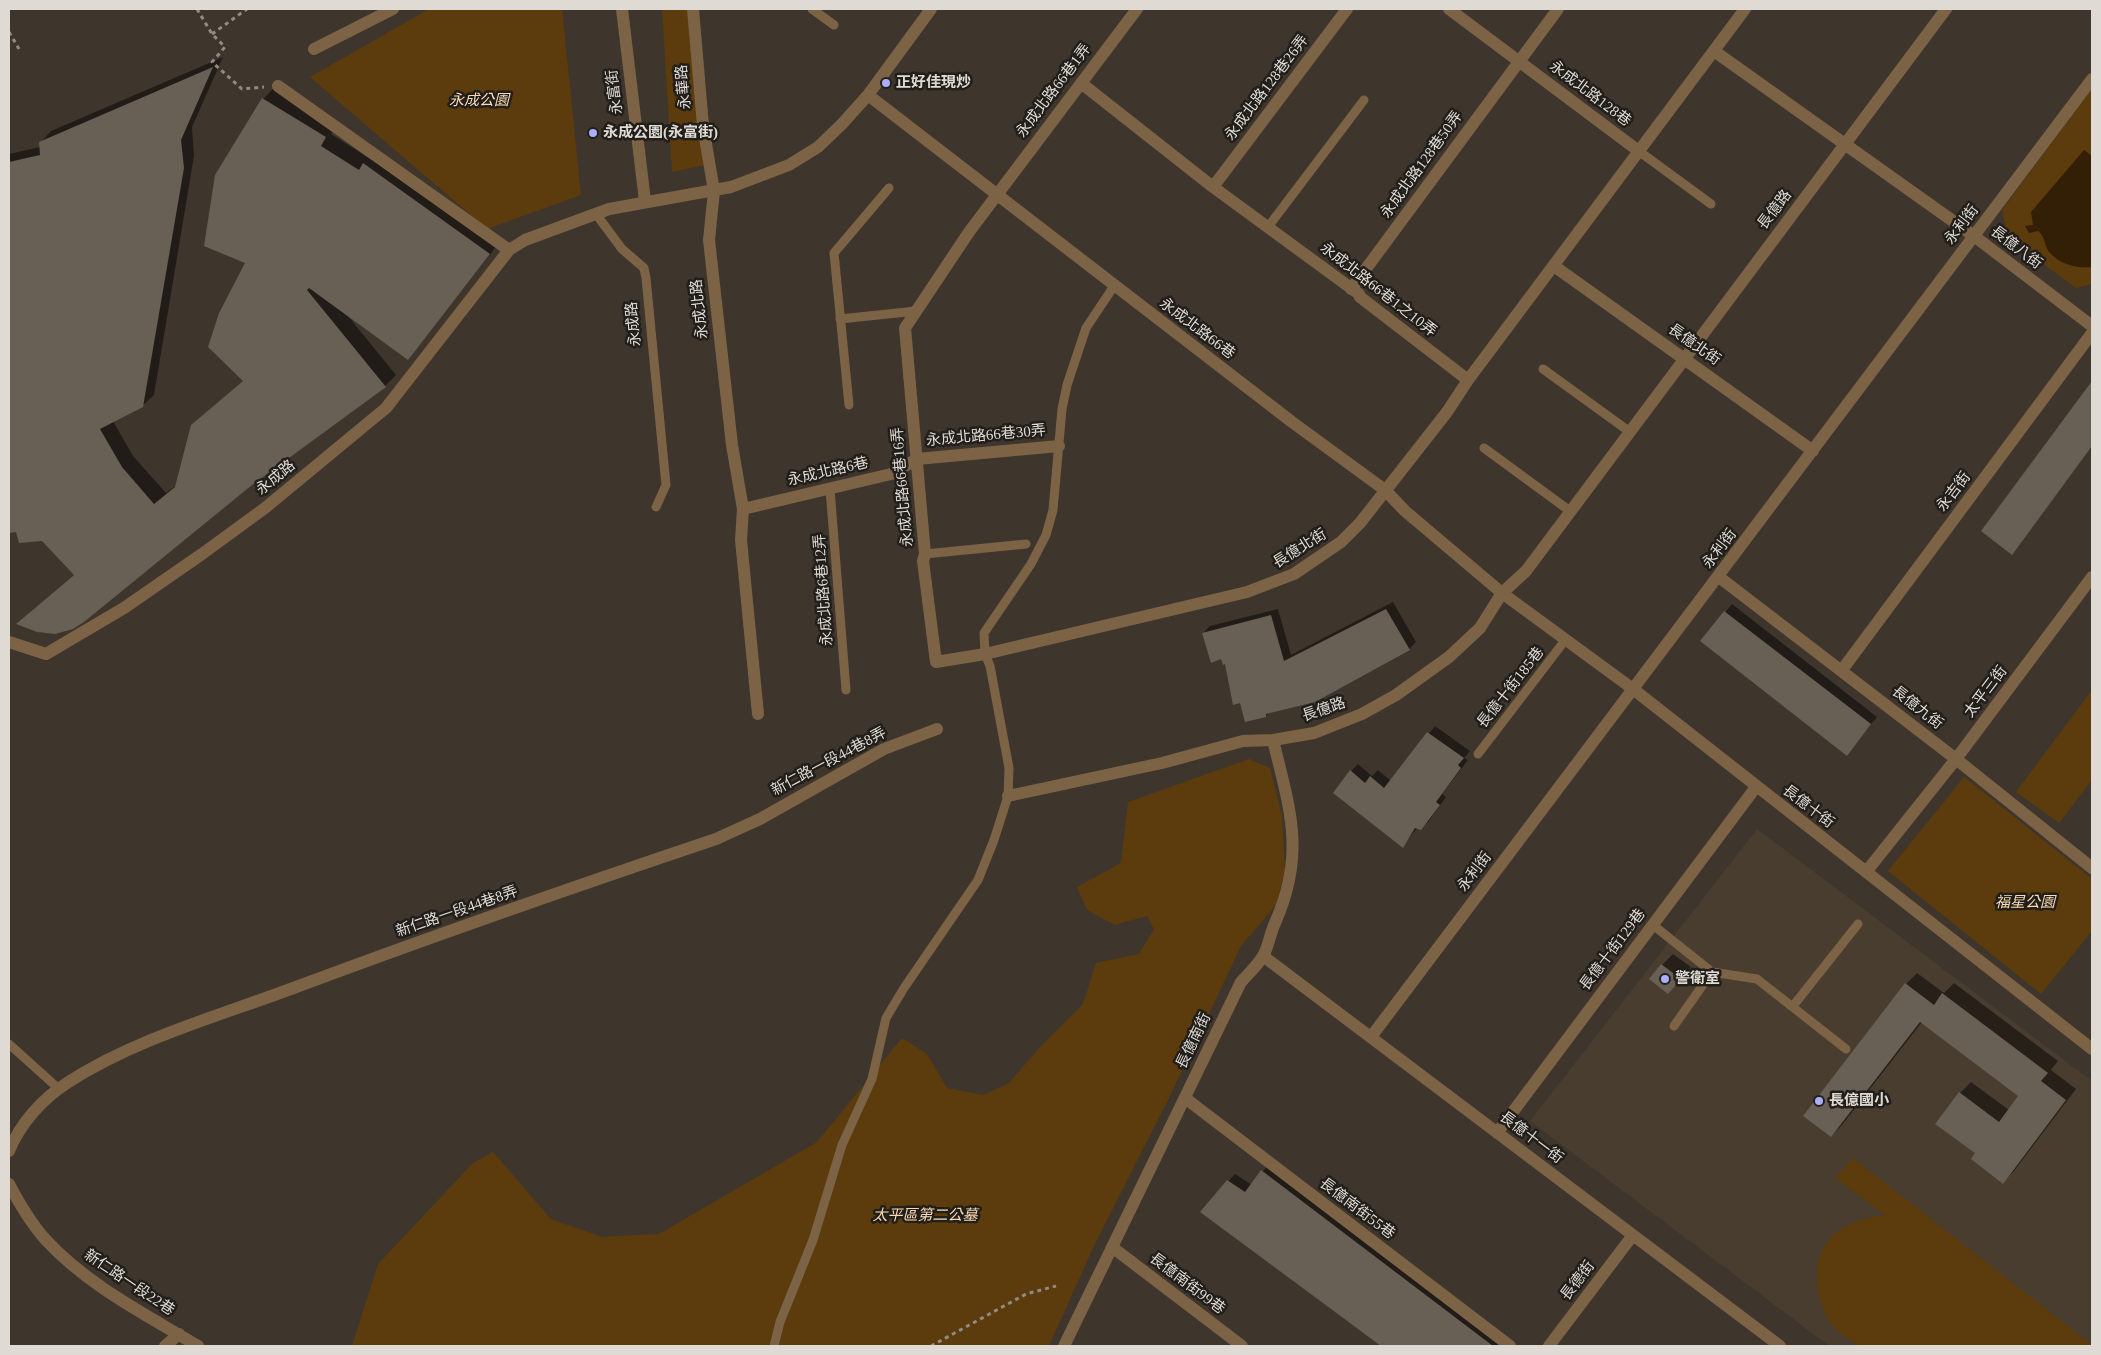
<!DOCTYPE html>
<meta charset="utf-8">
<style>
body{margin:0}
#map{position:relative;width:2101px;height:1355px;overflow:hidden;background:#3e362d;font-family:"Times New Roman",serif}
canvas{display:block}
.frame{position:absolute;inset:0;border:10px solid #dfdad4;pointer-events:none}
</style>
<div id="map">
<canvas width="2101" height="1355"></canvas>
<div class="frame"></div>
</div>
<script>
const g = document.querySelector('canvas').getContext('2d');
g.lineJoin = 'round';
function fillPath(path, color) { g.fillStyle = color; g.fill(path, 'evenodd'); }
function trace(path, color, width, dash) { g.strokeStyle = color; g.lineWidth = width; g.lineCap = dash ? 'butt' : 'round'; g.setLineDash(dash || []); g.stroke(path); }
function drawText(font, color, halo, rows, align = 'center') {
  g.font = font + ' "Times New Roman","Noto Sans TC",serif'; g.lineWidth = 5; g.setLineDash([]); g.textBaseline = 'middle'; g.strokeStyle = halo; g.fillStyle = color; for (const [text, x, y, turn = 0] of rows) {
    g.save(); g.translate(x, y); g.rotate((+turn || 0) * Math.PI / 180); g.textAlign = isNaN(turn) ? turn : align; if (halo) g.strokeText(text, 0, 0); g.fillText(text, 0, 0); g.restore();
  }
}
fillPath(new Path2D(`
 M1757,829L2092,1081V1346H1829L1530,1121Z`), '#493d2f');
fillPath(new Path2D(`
 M429,9H562L581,195L487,229L310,77Z
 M662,9H690L705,165L672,172Z
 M2092,89V284L2076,288L2008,238L2002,210Z
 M2092,690V780L2059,823L2016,792Z
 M1249,759L1270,768L1282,816L1285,871L1276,905L1241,946L1170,1096L1093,1248L1049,1346H352L378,1264L473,1163L493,1152L551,1219L602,1237L659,1234L817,1142L902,1038L927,1054L947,1088L983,1095L1009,1083L1040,1047L1083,1004L1096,963L1139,954L1154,929L1147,916L1115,925L1087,910L1077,887L1121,863L1128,802Z
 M1964,777L2092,879V931L2041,994L1888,871Z
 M1853,1158L2092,1345V1346H1859C1851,1340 1838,1333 1832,1325C1822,1311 1817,1295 1817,1278C1817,1235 1846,1220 1885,1215L1835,1178Z`), '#5c3b0d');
fillPath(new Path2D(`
 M2084,150L2092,156V267C2077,269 2059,264 2049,252C2044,245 2045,236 2038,231L2029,233L2025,226L2033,225L2031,212Z`), '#331f05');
fillPath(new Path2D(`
 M223,57L192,127L194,156L154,395L142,406L113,421L133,456L166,493L177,485L192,425L244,380L246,263L263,99L274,88L337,125L331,134L500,242L408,358L348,316L396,375L385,386L29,613L75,574L42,539L17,531L9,532V154L40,147V143L51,131Z
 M2092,383V446L2012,553L1983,531Z
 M1393,602L1416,642L1409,649L1270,711L1266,716L1203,633L1210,626L1278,609L1291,655Z
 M1732,604L1877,717L1846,754L1702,641Z
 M1435,726L1470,751L1464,758L1468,760L1442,794L1446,797L1428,822L1420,829L1417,828L1403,846L1351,771L1358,764L1372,776L1378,770L1391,781Z
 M1673,954L1691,967L1668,993L1662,965Z
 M1917,973L1944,993L1954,983L2058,1061L2051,1070L2076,1089L2014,1171L2003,1182L1977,1153L1960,1093L1971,1082L2009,1110L2020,1096L1922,1022L1842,1125L1831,1136L1906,984Z
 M1269,1164L1510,1346H1383L1202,1211L1235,1174L1252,1185Z`), '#0007');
fillPath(new Path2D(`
 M213,67L181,140L184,168L143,407L100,429L122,467L154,504L175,487L191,425L243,381L208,347L219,313L245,263L204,246L215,175L262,98L326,137L321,146L359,170L363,163L490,254L408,360L309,288L307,290L386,387L252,485L84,622L73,629L55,634L37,632L16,624L74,575L42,541L19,543L16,532L9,533V162L40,155L39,142Z
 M2092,381V446L2012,555L1981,531Z
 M1386,609L1410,650L1315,702L1266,714V717L1245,722L1240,703L1233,705L1225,664L1223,665L1221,659L1211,663L1202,633L1271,615L1284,661Z
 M1724,611L1871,724L1847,756L1700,641Z
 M1427,732L1464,758L1458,765L1461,768L1436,802L1440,805L1421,830L1415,828L1403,848L1333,793L1350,770L1365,783L1370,776L1384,788Z
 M1661,964L1681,979L1668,994L1649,979Z
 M1905,983L1934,1005L1942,993L2048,1073L2041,1081L2066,1100L2003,1184L1971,1159L1975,1153L1935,1124L1959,1092L1999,1122L2018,1096L1920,1022L1831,1137L1803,1116Z
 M1261,1170L1493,1346H1381L1200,1212L1227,1180L1245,1192Z`), '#685f55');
trace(new Path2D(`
 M197,9L212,34L225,47L212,62L242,89L264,87
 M9,32L19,49
 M212,34L247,9
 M931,1346L1026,1294L1056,1286`), '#928b84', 3, [4, 4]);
trace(new Path2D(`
 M812,9L834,25
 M1640,152L1711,204
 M596,214L622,249L644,268L646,278L666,485L656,507
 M1268,227L1364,100
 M840,319L916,311
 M1543,369L1630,432
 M849,405L834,253L889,188
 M1484,448L1570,511
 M830,489L846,690
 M925,554L1026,544
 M1478,754L1566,639
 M1653,925L1712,972L1757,979L1846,1049
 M1793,1006L1858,924
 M1674,1026L1712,972
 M9,1044L59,1089
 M774,1346L780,1322L813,1240L842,1145L872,1079L886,1018L904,988L978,880L994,840L1008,796L1009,768L990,666L985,654L984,633L1031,564L1046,535L1053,510L1062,409L1067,385L1086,328L1114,286`), '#7d6345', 9);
trace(new Path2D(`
 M622,9L645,201
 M693,9L703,126L714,191L709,240L732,445L743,509L741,540L758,714
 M1137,9L969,232L905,328L925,554L923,561L936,662L985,654L1247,592L1294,574L1341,542L1360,523L1447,412L1468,380L1745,9
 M1449,9L1640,152
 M314,49L393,9
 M1714,51L1974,236L2092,326
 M1081,83L1213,187L1359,294L1360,297L1468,380
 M278,86L509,250
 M868,95L1292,422L1385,490L1405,511L1502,593L1633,689L2092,1049
 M1213,187L1347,9
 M1554,266L1813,451
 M1351,289L1558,9
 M743,509L891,474L917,459L1059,446
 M1719,577L1956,759L2092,868
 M9,642L46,654L124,608L202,554L265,508L386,408L509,250L525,240L609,209L731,187L789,165L818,147L842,124L868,95L931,9
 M1842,670L2092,333
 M1008,796L1162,763L1243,741L1273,740L1314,733L1362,714L1396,695L1449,657L1480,628L1502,593L1526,571L1946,9
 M1866,872L1956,759L2092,577
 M1263,956L1780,1346
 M1371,1037L2092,79
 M1185,1098L1510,1346
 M1497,1133L1756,787
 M9,1151C20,1124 42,1099 67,1083C133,1040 215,1017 288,990C430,937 573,887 716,839L760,819L884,749L937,729
 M9,1184C19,1203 30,1222 45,1239C87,1285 145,1314 198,1346
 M1112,1247L1242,1346
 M165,1346L179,1334
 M1064,1346L1241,982C1248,974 1258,965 1263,956C1269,946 1270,933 1275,923C1306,853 1290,810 1273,740
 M1549,1346L1633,1235`), '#7d6345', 12);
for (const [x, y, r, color] of [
 [886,83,5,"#abaffb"],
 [593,133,5,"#abaffb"],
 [1665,979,5,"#abaffb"],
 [1819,1101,5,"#abaffb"]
]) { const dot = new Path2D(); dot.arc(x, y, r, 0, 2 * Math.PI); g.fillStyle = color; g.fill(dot); trace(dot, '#221e1a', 2); }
drawText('bold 15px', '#dfdad4', '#221e1a', [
 ["正好佳現炒",896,83],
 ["永成公園(永富街)",603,133],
 ["警衛室",1675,979],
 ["長億國小",1829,1101]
], 'left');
drawText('15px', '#dfdad4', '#221e1a', [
 ["永華路",684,87,-95],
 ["永成北路128巷26弄",1267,88,-53],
 ["永成北路66巷1弄",1054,91,-53],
 ["永富街",615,92,-97],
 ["永成北路128巷",1590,94,37],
 ["永成北路128巷50弄",1422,165,-54],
 ["長億路",1775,210,-53],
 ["永利街",1962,225,-53],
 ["長億八街",2016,248,37],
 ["永成北路66巷1之10弄",1378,290,38],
 ["永成北路",700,309,-96],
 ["永成路",634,324,-95],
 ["永成北路66巷",1197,329,37],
 ["長億北街",1694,345,35],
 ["永成北路66巷30弄",986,436,-5],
 ["永成北路6巷",828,472,-13],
 ["永成路",276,478,-39],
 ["永成北路66巷16弄",903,487,-95],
 ["永吉街",1954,492,-53],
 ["長億北街",1300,549,-32],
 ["永利街",1720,549,-53],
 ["永成北路6巷12弄",824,590,-94],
 ["長億十街185巷",1511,688,-52],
 ["太平三街",1986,692,-53],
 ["長億九街",1917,708,38],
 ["長億路",1324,710,-19],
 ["新仁路一段44巷8弄",829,762,-28],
 ["長億十街",1808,807,37],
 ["永利街",1475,872,-53],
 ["新仁路一段44巷8弄",457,912,-19],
 ["長億十街129巷",1613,950,-53],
 ["長億南街",1194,1041,-64],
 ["長億十一街",1531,1138,37],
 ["長億南街55巷",1357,1209,37],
 ["長德街",1578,1281,-53],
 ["新仁路一段22巷",129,1283,34],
 ["長億南街99巷",1187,1284,37]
]);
drawText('italic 15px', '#fadab4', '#221e1a', [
 ["永成公園",479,101],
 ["福星公園",2025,903],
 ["太平區第二公墓",925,1216]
]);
</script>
